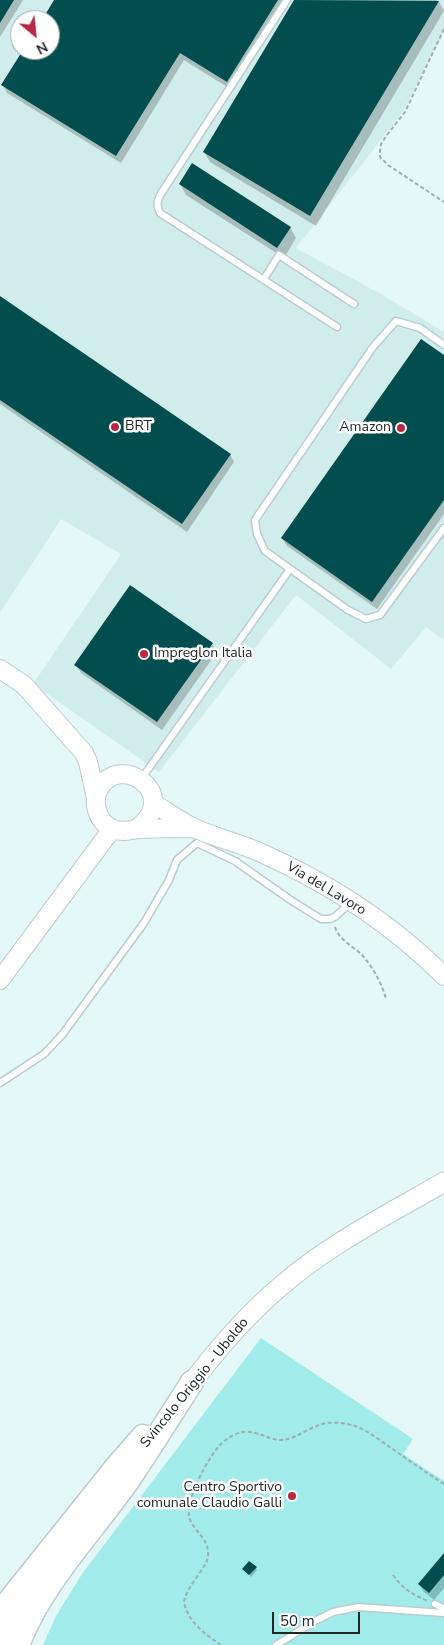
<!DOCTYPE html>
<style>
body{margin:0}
#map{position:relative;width:444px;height:1645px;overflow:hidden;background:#e5f8f8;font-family:"Nunito Sans",sans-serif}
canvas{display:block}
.north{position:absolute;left:10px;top:10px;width:50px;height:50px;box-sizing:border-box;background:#fff;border:1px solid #a6a9a9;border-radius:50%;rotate:152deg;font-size:14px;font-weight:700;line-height:20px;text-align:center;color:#202727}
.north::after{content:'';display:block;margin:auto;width:18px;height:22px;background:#b82744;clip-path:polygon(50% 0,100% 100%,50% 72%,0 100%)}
.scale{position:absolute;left:272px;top:1612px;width:88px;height:22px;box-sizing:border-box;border:2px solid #202727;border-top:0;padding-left:6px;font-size:15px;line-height:18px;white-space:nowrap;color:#202727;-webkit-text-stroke:4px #fff;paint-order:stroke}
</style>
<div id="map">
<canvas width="444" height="1645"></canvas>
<div class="north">N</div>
<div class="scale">50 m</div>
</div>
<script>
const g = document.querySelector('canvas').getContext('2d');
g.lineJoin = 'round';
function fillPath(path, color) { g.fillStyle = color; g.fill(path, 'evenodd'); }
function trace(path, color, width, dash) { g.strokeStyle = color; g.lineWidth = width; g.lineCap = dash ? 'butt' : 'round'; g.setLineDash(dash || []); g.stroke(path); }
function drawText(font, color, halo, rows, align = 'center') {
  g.font = font + ' "Nunito Sans",sans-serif'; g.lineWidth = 5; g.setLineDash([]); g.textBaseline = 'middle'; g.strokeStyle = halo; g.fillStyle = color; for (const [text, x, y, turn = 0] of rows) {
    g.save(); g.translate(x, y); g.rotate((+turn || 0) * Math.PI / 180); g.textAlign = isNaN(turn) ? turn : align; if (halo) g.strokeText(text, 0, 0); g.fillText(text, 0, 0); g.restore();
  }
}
fillPath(new Path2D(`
 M0,0H444V31L403,112L296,248L381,294L444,332V640L426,627L391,669L296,595L159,772L33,684L121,554L61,519L0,613ZM20,20H50V50H20Z`), '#d0edec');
fillPath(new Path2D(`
 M261,1338L413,1439L403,1454L444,1481V1645H43L56,1616L82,1574Z`), '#a1ebeb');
fillPath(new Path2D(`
 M0,0H23L0,37Z
 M56,0H287L232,90L184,60L121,163L7,93L3,85L25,50H50V20H43Z
 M296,0H436L439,2L444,11L316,226L210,162L204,152Z
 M180,184L290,227L296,238L284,258L186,195Z
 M0,297L230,454L234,462L187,532L0,404Z
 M444,357V514L377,609L287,546L282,538Z
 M212,644L217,652L162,730L81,673L76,665Z
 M444,1555V1588L434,1600L424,1592L419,1584Z
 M256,1568L257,1570L251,1577L244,1569Z`), '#0003');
fillPath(new Path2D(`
 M0,0H14L0,23Z
 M54,0H278L227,82L180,53L116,156L1,85L23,50H50V20H42Z
 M294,0L439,1L310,216L203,152Z
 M192,163L291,227L277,248L179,184Z
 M0,296L231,454L182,524L0,400Z
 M421,339L444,355V500L372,602L281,538Z
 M130,585L213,643L157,722L74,665Z
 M444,1553V1575L429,1593L418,1584Z
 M249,1561L257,1567L249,1575L242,1569Z`), '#024d4e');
const lane = new Path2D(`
 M287,0L162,192C157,200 156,205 160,213L337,327
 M264,279L279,255L354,304
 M444,345L420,328L396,321L373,347L255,520L257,534L265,551L348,610L366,619L380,615L444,528
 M142,778L290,569
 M0,1083L44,1054L62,1035L144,923L169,880L177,860L197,843L235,861L292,901L321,919H330L336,916L350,903
 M435,1604L444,1609
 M276,1645L317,1620L333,1612L358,1607L444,1613`);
const secondary = new Path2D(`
 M0,669L24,685L84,753L88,762L96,798
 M153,803C166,811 179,820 192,827C213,837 236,842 257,851C325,881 391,923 444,976
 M136,829C184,795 118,749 98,791C95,797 95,803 97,810C99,818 105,826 113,829C123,833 130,830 139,829C157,828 175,828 193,828
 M0,980L112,829`);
const primary = new Path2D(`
 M184,1393C213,1354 244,1317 281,1286C329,1244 389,1214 444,1182
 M0,1641L29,1595L50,1568`);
const highway = new Path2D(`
 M0,1612L116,1467L143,1436
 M18,1645C42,1583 90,1535 128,1481C150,1448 171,1415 192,1382`);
trace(lane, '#bacdcc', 9);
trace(secondary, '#bacdcc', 20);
trace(primary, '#bacdcc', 21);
trace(highway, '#bacdcc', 25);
trace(new Path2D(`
 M444,29L405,112L387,135L381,144L380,151V157L388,165L444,202
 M335,927C339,940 353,946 362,955C373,967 382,984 386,999
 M393,1575C403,1589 413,1595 428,1601
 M221,1645C206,1635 187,1621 184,1602C187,1585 207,1568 208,1556C210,1538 192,1531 189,1516C186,1498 208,1458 220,1445C226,1439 235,1433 243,1432C258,1430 269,1441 284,1440C297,1438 311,1426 326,1423C336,1422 346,1423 355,1426C369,1431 382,1442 394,1450C411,1462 427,1473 444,1484`), '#9faeae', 2, [4, 2.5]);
trace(lane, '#fff', 6);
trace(secondary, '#fff', 18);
trace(primary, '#fff', 19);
trace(highway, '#fff', 22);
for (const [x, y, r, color] of [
 [115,427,5,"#b82744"],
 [401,428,5,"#b82744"],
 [144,654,5,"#b82744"],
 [292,1496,5,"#b82744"]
]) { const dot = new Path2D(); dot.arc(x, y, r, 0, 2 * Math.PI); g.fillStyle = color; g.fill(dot); trace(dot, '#fff', 2); }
drawText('14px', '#202727', '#fff', [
 ["BRT",125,427],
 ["Amazon",391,428,"right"],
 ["Impreglon Italia",154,654],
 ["Centro Sportivo",282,1488,"right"],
 ["comunale Claudio Galli",282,1504,"right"]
], 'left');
drawText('14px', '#202727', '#fff', [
 ["Via del Lavoro",326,889,31],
 ["Svincolo Origgio - Uboldo",195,1383,-51]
]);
</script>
